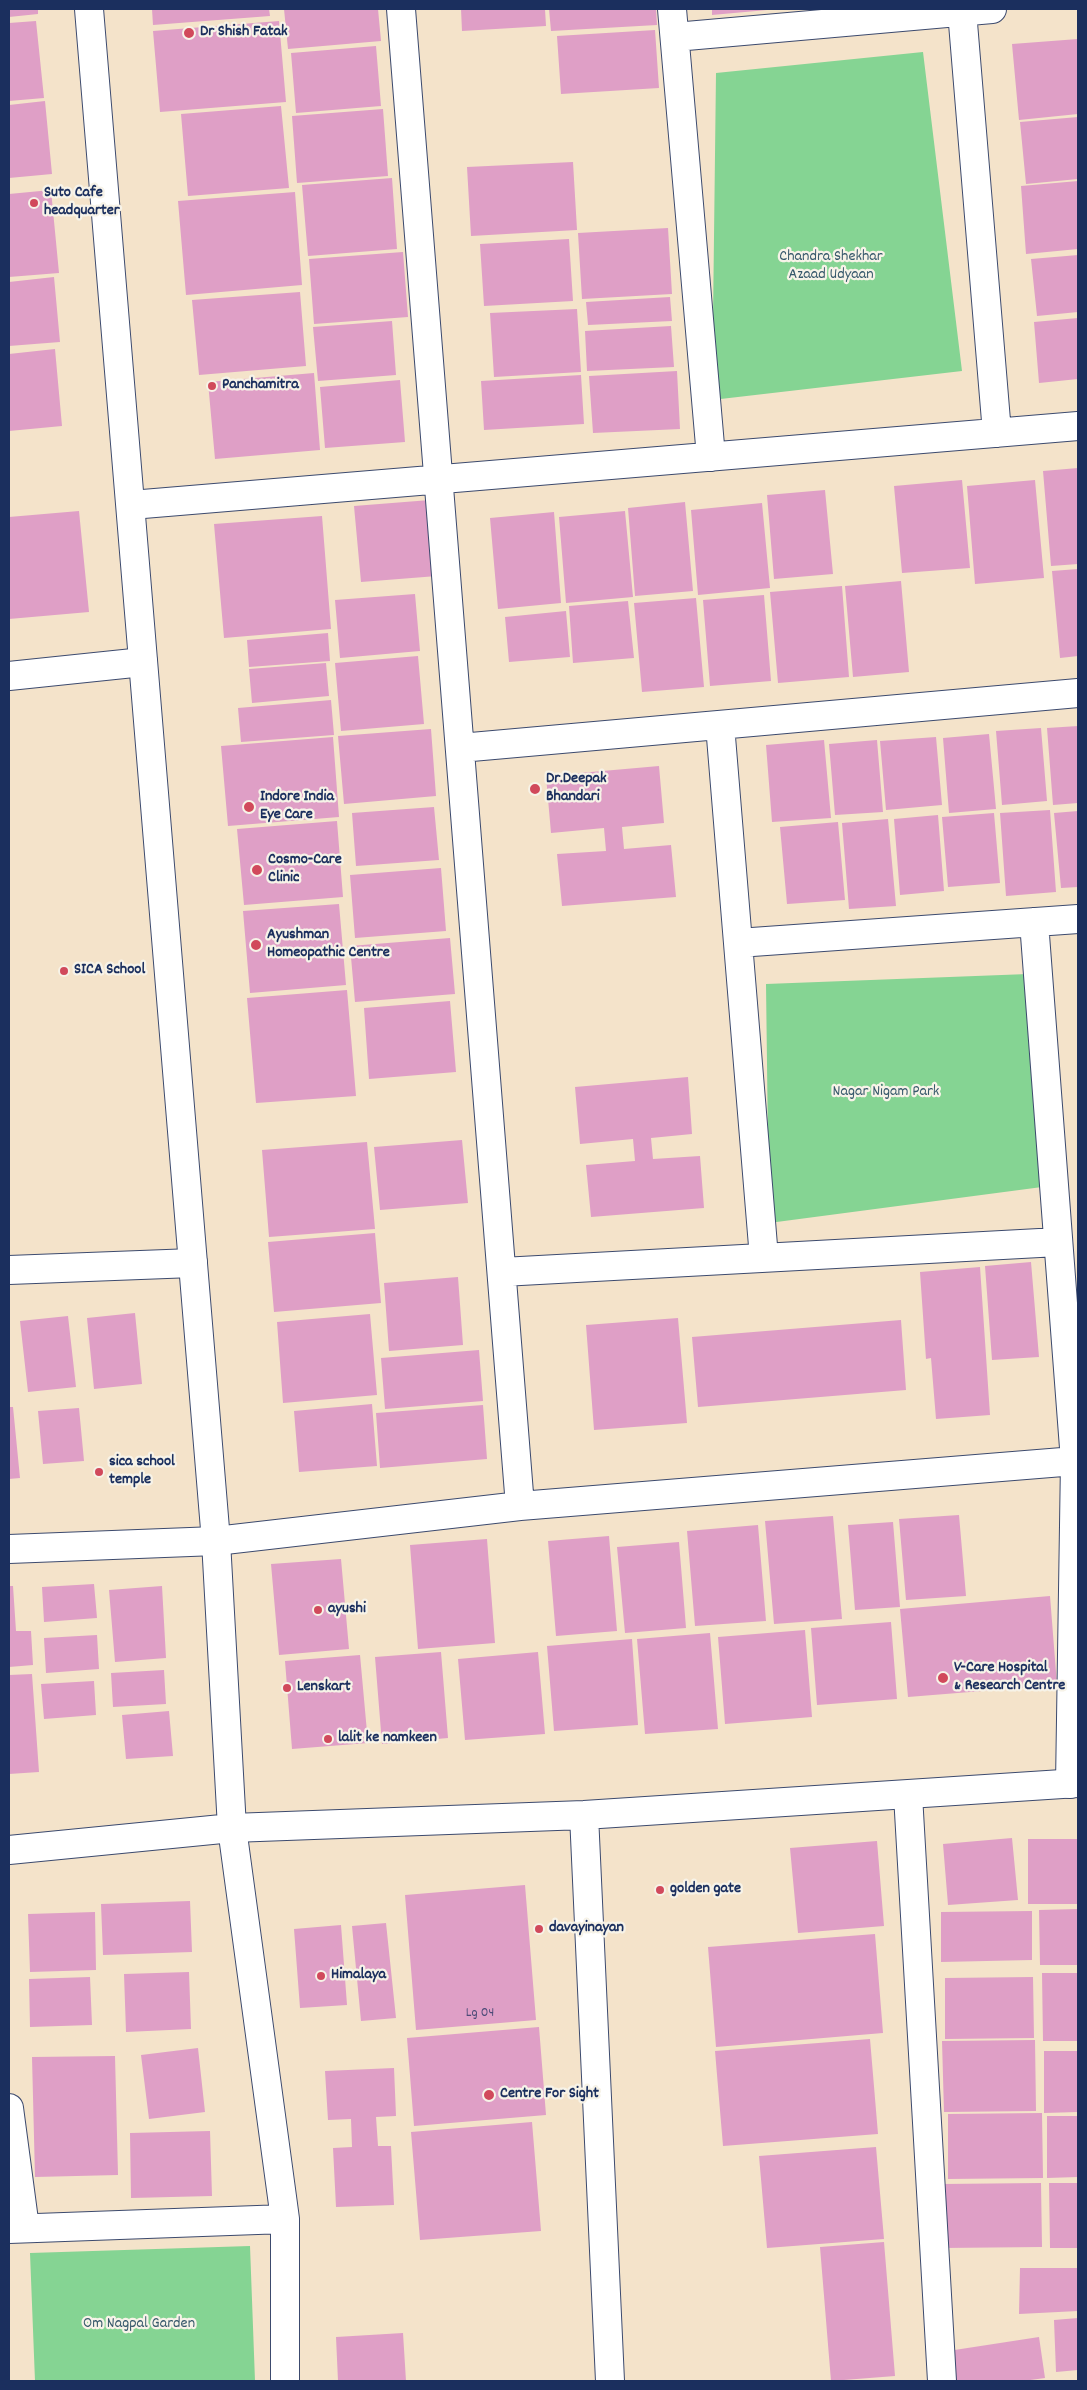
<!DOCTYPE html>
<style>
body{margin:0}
#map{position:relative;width:1087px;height:2390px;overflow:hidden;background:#f4e3ca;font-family:Dekko,sans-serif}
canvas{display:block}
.frame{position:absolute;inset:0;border:10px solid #1b2f5e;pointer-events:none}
</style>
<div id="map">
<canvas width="1087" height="2390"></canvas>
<div class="frame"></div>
</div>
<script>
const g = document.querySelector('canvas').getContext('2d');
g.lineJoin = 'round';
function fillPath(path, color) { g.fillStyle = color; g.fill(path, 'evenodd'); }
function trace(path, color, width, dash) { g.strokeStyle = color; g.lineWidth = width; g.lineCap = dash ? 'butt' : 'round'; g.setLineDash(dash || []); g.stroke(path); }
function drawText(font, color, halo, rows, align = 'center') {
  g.font = font + ' Dekko,sans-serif'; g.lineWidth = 4.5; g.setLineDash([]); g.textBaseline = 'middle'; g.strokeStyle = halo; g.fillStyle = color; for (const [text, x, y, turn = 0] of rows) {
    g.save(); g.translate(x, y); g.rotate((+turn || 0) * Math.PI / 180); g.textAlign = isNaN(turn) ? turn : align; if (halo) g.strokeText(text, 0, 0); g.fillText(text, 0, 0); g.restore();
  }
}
fillPath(new Path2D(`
 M923,52L962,371L712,400L716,73Z
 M1028,974L1042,1187L769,1223L766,984Z
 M250,2246L255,2381H35L30,2253Z`), '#85d493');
fillPath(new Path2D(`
 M9,9H38V14L9,17Z
 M152,9H269L270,16L153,25Z
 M284,9H378L381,41L288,49Z
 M461,9H545L546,26L462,31Z
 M549,9H656L657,25L551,31Z
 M712,9H767V10L712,15Z
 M36,21L44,98L9,101V23Z
 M279,21L286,102L160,112L153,31Z
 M655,30L659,88L561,94L557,36Z
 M1078,39V114L1019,120L1012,44Z
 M376,46L381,106L296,113L291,53Z
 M45,101L52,174L9,178V105Z
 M281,106L289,188L188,196L181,114Z
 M383,109L388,176L297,183L292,116Z
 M1078,117V179L1026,184L1020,122Z
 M573,162L577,230L471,236L467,167Z
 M392,178L397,249L308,256L302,185Z
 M1078,181V249L1026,254L1021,186Z
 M51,190L59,273L9,277V194Z
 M295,192L302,285L186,295L178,201Z
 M668,228L672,294L582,299L578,233Z
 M569,239L573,301L484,306L480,244Z
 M403,252L408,317L314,324L309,259Z
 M1078,255V312L1037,316L1031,259Z
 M54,277L60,342L9,346V282Z
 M300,292L306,366L199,375L192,300Z
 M670,297L672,321L588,325L586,302Z
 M577,309L581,372L494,377L490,313Z
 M1078,318V379L1039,383L1034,322Z
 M392,321L396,375L318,381L313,327Z
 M671,326L674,367L587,371L585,331Z
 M55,349L62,426L9,431V354Z
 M677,371L680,429L593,433L589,376Z
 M314,373L320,450L215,459L208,382Z
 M581,375L584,424L484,430L481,381Z
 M400,380L405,442L325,448L320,387Z
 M1078,468V564L1051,566L1043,471Z
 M962,480L970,568L902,573L894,486Z
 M1035,480L1044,578L975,584L967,486Z
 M825,490L833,574L774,579L767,495Z
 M430,500L437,576L361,582L354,506Z
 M685,502L693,591L635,596L628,508Z
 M762,503L770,588L698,595L691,510Z
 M79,511L89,612L9,619V517Z
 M625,511L633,597L566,603L559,517Z
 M554,512L561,603L498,609L490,518Z
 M322,516L331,629L224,638L214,524Z
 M1078,569V656L1060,658L1052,571Z
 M901,581L909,672L853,677L845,586Z
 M842,586L849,677L778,683L770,592Z
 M415,594L420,651L340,658L335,600Z
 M764,595L771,681L710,686L703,600Z
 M696,598L704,687L642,692L634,603Z
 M628,601L634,658L573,663L569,606Z
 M566,611L570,657L509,662L505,617Z
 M328,633L330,661L249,667L247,640Z
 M418,656L424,724L341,731L335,663Z
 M326,663L329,696L252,703L249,669Z
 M331,700L334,735L241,742L238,708Z
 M1078,726V803L1053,805L1047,728Z
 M1041,728L1047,801L1002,805L996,731Z
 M431,729L436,796L344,804L338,736Z
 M989,734L996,809L949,813L943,738Z
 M333,737L339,817L228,826L221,746Z
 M936,737L942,805L886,810L880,741Z
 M824,740L831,818L772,822L766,745Z
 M877,740L883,812L835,815L829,744Z
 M659,766L664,823L622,827L624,849L671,845L676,897L562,906L557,854L606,851L604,828L551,833L546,776Z
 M434,807L439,860L356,866L352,813Z
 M1050,810L1056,892L1006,896L1000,813Z
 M1078,811V887L1061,888L1054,813Z
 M994,813L1000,883L948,887L942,817Z
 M938,815L944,891L900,895L894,819Z
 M888,819L896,906L849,909L842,823Z
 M337,821L343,897L244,905L237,829Z
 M838,822L845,900L787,904L780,827Z
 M441,868L446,931L355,938L350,875Z
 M339,904L346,985L250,993L243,911Z
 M450,938L455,994L355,1002L350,946Z
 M347,990L356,1096L256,1103L247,998Z
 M450,1001L456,1072L369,1079L364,1008Z
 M688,1077L692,1134L651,1138L653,1159L700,1156L704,1208L591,1217L586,1165L635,1161L633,1139L580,1144L575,1087Z
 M462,1140L468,1203L380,1210L374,1147Z
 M367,1142L375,1229L269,1237L262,1150Z
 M375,1233L381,1303L274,1312L268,1242Z
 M1031,1262L1039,1357L992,1360L985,1266Z
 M980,1267L990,1415L936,1419L931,1358L926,1359L920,1272Z
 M458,1277L463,1345L389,1351L384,1283Z
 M135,1313L142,1384L94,1389L87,1318Z
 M370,1314L377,1395L283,1403L277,1322Z
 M68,1316L76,1387L28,1392L20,1321Z
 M678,1318L687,1423L594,1430L586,1325Z
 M901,1320L906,1390L698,1407L692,1337Z
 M479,1350L483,1401L385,1409L381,1358Z
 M372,1404L377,1466L299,1472L294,1411Z
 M483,1405L487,1459L380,1468L376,1413Z
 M9,1407H13L20,1478L9,1479Z
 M79,1408L84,1461L43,1464L38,1411Z
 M959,1515L966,1596L906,1600L899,1519Z
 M833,1516L842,1619L774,1624L765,1521Z
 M893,1522L900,1607L855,1610L848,1525Z
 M758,1525L766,1621L695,1626L687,1531Z
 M609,1536L617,1631L556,1636L548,1541Z
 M487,1539L495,1643L418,1649L410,1545Z
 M679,1542L686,1628L625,1633L617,1547Z
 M341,1559L349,1649L279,1655L271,1564Z
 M94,1584L97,1618L44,1622L42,1587Z
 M9,1586H13L16,1631H31L33,1665L9,1667Z
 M162,1586L166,1658L115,1662L109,1590Z
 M1050,1596L1057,1685L908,1697L900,1609Z
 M891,1622L897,1699L817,1705L811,1628Z
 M805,1630L812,1717L725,1724L718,1637Z
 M710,1633L718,1729L645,1734L637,1639Z
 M97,1635L99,1669L46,1673L44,1638Z
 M632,1639L638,1725L554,1731L547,1646Z
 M441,1652L448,1738L382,1744L375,1657Z
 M538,1652L545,1734L465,1740L458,1659Z
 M360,1655L368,1743L292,1749L285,1661Z
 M164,1670L166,1704L113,1707L111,1673Z
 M32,1674L39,1772L9,1774V1675Z
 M94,1681L96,1715L44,1719L41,1684Z
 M169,1711L173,1756L126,1759L122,1715Z
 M1012,1838L1018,1900L948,1905L943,1844Z
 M1028,1839H1078V1904H1028Z
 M877,1841L884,1926L798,1933L790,1848Z
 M525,1885L536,2020L416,2030L405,1895Z
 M190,1901L192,1952L103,1955L101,1904Z
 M1078,1909V1965H1040L1039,1910Z
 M1032,1911V1960L941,1962V1912Z
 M95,1912L96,1970L30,1972L28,1914Z
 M386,1923L396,2018L361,2021L352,1926Z
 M341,1925L347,2005L300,2008L294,1929Z
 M875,1934L883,2033L716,2047L708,1947Z
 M189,1972L191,2029L126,2032L124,1974Z
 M1042,1973H1078V2041H1043Z
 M90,1977L92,2025L30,2027L29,1979Z
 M1033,1977L1034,2038L945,2039V1978Z
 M539,2027L546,2115L414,2126L407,2038Z
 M870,2039L878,2134L723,2146L715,2051Z
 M1035,2040L1036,2111L944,2112L942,2041Z
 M198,2048L205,2112L149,2119L141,2055Z
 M1044,2051H1078V2112L1044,2113Z
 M115,2056L118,2175L35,2177L32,2057Z
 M394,2068L396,2116L376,2117L378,2146H391L394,2205L336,2207L333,2148L352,2147L351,2119L328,2120L325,2071Z
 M1042,2113L1043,2178L948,2179V2114Z
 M1047,2116H1078V2177L1047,2178Z
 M532,2122L541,2231L420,2240L411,2132Z
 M210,2131L212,2196L131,2198L130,2133Z
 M876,2147L884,2239L767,2248L759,2156Z
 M1041,2183L1042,2247L943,2248L942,2184Z
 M1049,2183H1078V2248H1050Z
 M884,2242L895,2376L831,2381L820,2247Z
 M1020,2268H1078V2311L1019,2314Z
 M1078,2318V2370L1056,2372L1054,2320Z
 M403,2333L406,2381H338L336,2337Z
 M1039,2337L1045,2378L1023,2381H952L948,2351Z`), '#df9fc6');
const minor = new Path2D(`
 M401,9L520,1506
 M672,9L711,457
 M962,11L997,433
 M675,37L992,9
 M131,505L1078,426
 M9,676L143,662
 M720,725L764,1258
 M460,748L1078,693
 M1034,922L1075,1461L1070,1784
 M738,943L1078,919
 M9,1270L193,1263
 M502,1272L1058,1242
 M9,1549L216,1541L520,1506L1075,1461
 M908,1795L942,2381
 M232,1828L285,2219V2381
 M9,2108L25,2228
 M9,2229L285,2219`);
const tertiary = new Path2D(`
 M89,9L216,1541L232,1828
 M584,1815L610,2381
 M9,1850L232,1828L584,1815L1078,1783`);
trace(minor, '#3c4a6e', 30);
trace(tertiary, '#3c4a6e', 30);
trace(minor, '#fff', 28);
trace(tertiary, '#fff', 28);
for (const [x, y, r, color] of [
 [189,33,6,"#d1495b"],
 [34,203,5,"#d1495b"],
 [212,386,5,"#d1495b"],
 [535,789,6,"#d1495b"],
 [249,807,6,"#d1495b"],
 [257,870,6,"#d1495b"],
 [256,945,6,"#d1495b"],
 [64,971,5,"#d1495b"],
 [99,1472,5,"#d1495b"],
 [318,1610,5,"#d1495b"],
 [943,1678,6,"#d1495b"],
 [287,1688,5,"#d1495b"],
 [328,1739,5,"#d1495b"],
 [660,1890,5,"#d1495b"],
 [539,1929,5,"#d1495b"],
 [321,1976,5,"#d1495b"],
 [489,2095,6,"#d1495b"]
]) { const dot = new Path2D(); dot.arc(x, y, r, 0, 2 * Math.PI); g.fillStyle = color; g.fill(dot); trace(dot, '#f7f3e8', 2); }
drawText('14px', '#4c4b78', null, [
 ["Lg 04",480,2014]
]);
drawText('bold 16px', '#1b2f5e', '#f7f3e8', [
 ["Dr Shish Fatak",200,33],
 ["Suto Cafe",44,194],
 ["headquarter",44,212],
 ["Panchamitra",222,386],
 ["Dr.Deepak",546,780],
 ["Bhandari",546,798],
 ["Indore India",260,798],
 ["Eye Care",260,816],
 ["Cosmo-Care",268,861],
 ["Clinic",268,879],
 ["Ayushman",267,936],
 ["Homeopathic Centre",267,954],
 ["SICA School",74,971],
 ["sica school",109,1463],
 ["temple",109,1481],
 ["ayushi",328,1610],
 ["V-Care Hospital",954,1669],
 ["& Research Centre",954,1687],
 ["Lenskart",297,1688],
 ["lalit ke namkeen",338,1739],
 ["golden gate",670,1890],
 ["davayinayan",549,1929],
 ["Himalaya",331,1976],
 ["Centre For Sight",500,2095]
], 'left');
drawText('16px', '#36586b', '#f7f3e8', [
 ["Chandra Shekhar",831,258],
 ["Azaad Udyaan",831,276],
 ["Nagar Nigam Park",886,1093],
 ["Om Nagpal Garden",139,2325]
]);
</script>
